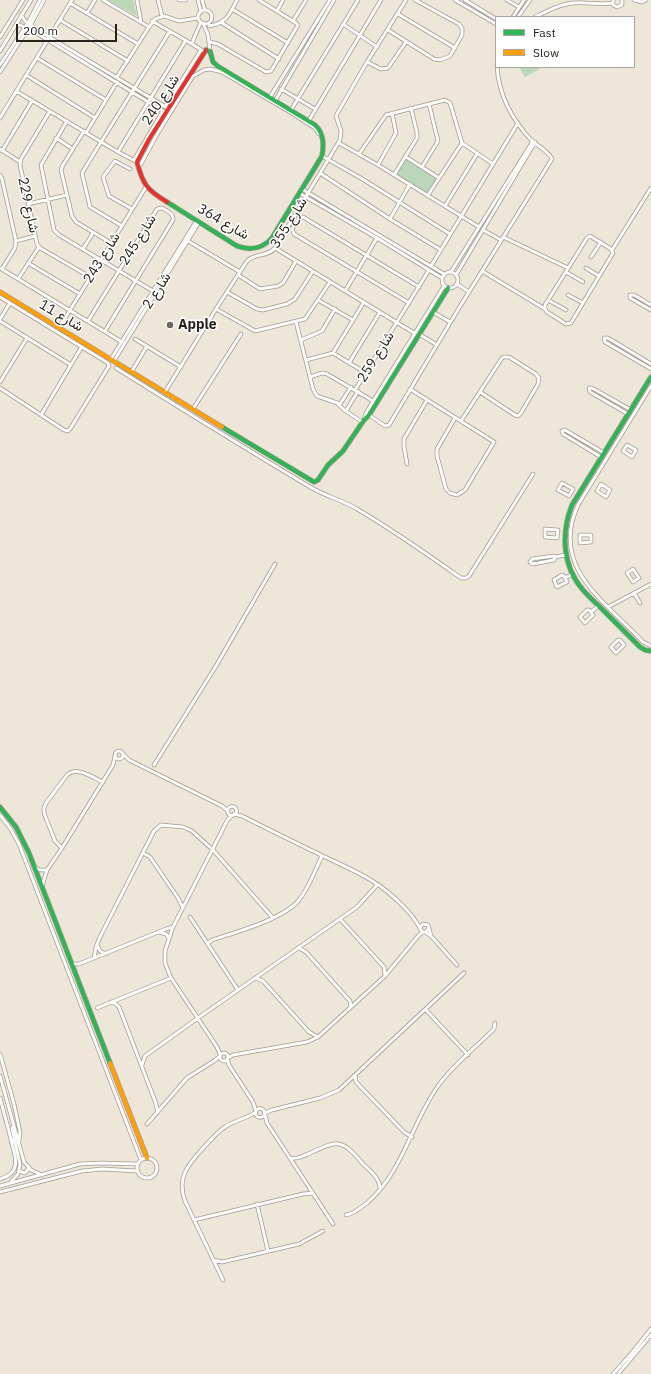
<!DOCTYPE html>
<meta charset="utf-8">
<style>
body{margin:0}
#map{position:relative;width:651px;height:1374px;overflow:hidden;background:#eee6d9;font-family:"IBM Plex Sans",sans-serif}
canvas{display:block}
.legend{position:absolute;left:495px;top:16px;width:140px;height:52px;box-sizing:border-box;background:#fff;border:1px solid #a9a7a3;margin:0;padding:5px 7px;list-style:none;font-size:12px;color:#28221a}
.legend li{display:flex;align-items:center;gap:8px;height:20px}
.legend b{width:20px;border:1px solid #a9a7a3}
.scale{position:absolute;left:16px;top:24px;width:101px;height:18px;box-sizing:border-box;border:2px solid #28221a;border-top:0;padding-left:5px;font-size:12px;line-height:14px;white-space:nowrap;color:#28221a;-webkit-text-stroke:3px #fff;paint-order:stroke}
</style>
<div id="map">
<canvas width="651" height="1374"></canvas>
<ul class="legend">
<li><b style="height:5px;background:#30b455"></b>Fast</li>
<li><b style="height:5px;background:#ff9f0a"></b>Slow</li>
</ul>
<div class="scale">200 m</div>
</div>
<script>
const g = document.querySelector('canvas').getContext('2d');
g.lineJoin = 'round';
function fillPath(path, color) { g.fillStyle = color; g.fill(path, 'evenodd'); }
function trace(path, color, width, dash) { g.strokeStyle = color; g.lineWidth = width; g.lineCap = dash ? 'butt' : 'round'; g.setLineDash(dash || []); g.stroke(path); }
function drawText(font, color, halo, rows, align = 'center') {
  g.font = font + ' "IBM Plex Sans",Vazirmatn,sans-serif'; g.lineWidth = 3; g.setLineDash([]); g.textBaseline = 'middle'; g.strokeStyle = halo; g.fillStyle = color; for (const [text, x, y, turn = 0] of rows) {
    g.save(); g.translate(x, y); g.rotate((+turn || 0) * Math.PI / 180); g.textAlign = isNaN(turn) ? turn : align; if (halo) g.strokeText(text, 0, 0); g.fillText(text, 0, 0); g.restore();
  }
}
fillPath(new Path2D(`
 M108,0H133L137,16Z
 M519,67H543L525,77Z
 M406,156L439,177L428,194L395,174Z`), '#bad7b9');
const street = new Path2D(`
 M103,0L149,27
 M137,0L141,22
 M158,0L162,16
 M179,0H186
 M198,0L201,12
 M202,0L205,10
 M455,0L496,24
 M465,0L496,19
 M507,0L519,7
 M613,0V5L617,7L622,5V0
 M634,0L642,2L646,0
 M70,3L138,44
 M232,9L288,43
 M198 17a7 7 0 1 1 14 0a7 7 0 1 1-14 0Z
 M277,11L283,0
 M87,13L95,0
 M398,14L455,48
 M21,15L25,21L49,37L169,109
 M513,17L524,0
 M518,17L530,0
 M535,17C547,11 560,4 574,3C587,2 600,5 612,3
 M60,20L128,61
 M152,21L192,44L194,38L201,22
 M293,21L306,0
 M203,23L208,35L210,51
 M222,23L279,59
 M343,24L377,47
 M15,26L20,25L38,34L166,113
 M209,26C227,23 229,15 237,0
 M388,30L434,59L440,60L450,56L462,35V28L459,24L415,0
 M0,37L23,0
 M210,42L218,44L266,72L271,71L298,25L296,23L259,0
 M192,44L203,51
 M0,51L31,0
 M37,58L106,100
 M367,62L381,69L388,68L406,42
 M0,65L28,23L40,0
 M0,72L31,24L44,0
 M26,75L95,118
 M117,77L149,27L155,19L164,16L179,21L198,18
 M281,89L315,109
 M16,91L118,152L137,162
 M270,97L330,0
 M275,101L334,0
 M165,107L201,50
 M291,110L358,0
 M50,111L21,159L20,165L37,244L40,248L90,277
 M0,118L72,0
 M67,121L41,165L54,230L59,235L153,291
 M308,122L381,0
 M84,131L63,165L61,170L72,216L76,222L111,243
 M86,133L117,82
 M56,138L73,149
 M101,142L170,31
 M101,142L82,173L90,207L122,226
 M339,143L378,165L479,227
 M0,149L20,162
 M2,151L32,101
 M118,152L186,40
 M359,154L386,115L445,100L450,103L451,106L462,143L493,164
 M322,156L364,180L450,234
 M406,157L439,178
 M134,160L163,111
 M378,165L396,133L392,113
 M138,166L141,164L156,136L193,76L204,70L210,69L222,72L290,112L315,128L319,134
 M422,167L438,141L429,104
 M130,169L115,161L103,177L109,196L132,209
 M320,173L390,219L441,250
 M0,175L2,179L16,241L15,248L2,269
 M394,175L417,138V133L411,108
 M302,189L444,274
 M299,193L377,238L442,278
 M428,195L462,143
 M28,204L67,195
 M445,206L477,154
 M390,219L410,184
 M483,230L501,240
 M590,236L611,249L613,253L571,323L566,324L547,312L545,309V305L587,238Z
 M503,237L568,268
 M16,241L35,236
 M188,241L240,272
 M275,248L414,333
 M83,249L93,233
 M612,250L651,188
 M591,257L601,242
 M28,263L80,294
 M431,266L518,123
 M0,268L122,342
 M586,268L599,276
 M482,271L545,309
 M442 280a8 8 0 1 1 16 0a8 8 0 1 1-16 0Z
 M451,272L533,141
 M566,272L583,282
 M238,275L260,289L278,286L283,283L296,261
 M456,275L535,142
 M18,279L39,247
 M457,284L469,292
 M345,291L377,238
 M227,292L257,309L263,310L287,304L295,299L313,271
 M568,295L583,303
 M0,297L108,363L109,366L70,429L68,431L64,430L0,388
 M318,300L353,320
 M548,300L566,310
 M409,303L294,234L292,229L299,218L303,217L419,287
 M651,305L634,295H630V298L651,310
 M216,309L255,331L305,319L330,282
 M433,312L450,322
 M0,319L10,303
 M0,321L71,365
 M88,321L157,209L162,208C167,211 174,213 173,220L105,331
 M296,322L313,389L317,396L340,404L351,387
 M59,328L146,187
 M419,334L437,345
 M135,339L181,367
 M301,340L322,331L335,309
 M333,353L364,302
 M111,359L197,220
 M306,360L333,353L366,373
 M114,361L199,222
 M349,363L380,312
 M651,364L608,338H604L605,342L651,369
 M116,368C180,408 245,448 310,487C325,496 342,500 357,509C393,530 427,554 461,578H466L469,576L533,474
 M132,371L147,346
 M310,377L322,373L327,374L373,401
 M0,382L27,338
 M651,386L578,505C549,568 606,602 643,642L651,646
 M410,389L494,442L465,490L457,495L450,493L446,489L437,456V449L455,418
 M355,390L429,270
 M165,392L216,309L247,261C255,253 268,257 275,248L340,140L341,131L336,116L337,114L367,62L406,0
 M338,404L343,409L362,422
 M193,409L241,334
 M346,411L358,391
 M366,413L385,426L389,425L459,308L552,159C549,152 539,146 532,141C513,121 499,95 497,67
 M628,414L590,392L589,388H592L631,410
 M41,415L81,348
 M364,420L366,413L444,286
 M461,421L502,358L504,357H509L536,374L539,378L538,384L521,413L518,416L515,415L480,392
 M627,445L636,450L632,457L623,451Z
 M601,457L563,434L562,431L565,430L604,453
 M407,464L404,447V439L427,400
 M562,483L573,489L569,496L558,490Z
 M601,484L610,490L606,497L597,491Z
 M545,529L558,530L557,538L545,537Z
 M580,535H591V542L580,543Z
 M554,556L555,557L554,560L533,564L530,562L532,559Z
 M555,557L566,555
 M633,569L639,578L633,582L627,573Z
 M562,575L564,576L567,582L557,587L554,580Z
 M565,578L573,574
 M634,593L640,603
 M608,607L651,584
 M587,610H589L593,615L585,623L580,617Z
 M591,612L598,606
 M618,640H620L624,645L616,653L611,647Z
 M115 755a4 4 0 1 1 8 0a4 4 0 1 1-8 0Z
 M123,754L129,760L222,806L228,811
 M154,765L216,666L275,564
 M227.5 811a4.5 4.5 0 1 1 9 0a4.5 4.5 0 1 1-9 0Z
 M234,814L242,816C268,829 294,842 321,855C354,871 377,879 403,906C410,913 415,919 420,928
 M0,815L10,828L19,844L141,1160
 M62,848L55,841L44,813V808L46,803L67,775C77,766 92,777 103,782
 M143,853L150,857L178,898L183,908
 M34,867L40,870H47
 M42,886L47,870L62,848L113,765L115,756
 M190,917L238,990
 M340,919L384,967L385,976
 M428,929L426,932H423L420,929L421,926L423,924L428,925L431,936
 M159,932L166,934L169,938
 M425,932L431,936L457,965
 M208,943L212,940C236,932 284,919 299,900C309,888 315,870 322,856
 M97,945L100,951L106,954
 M299,948L306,952L350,1001L351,1007
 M94,958L96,947L100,937L154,831L161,825L183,827L192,831L213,850L273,918
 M72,964H79L166,929L173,927
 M256,978L263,981L309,1032L318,1037
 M111,1002L116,1004L119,1007L155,1101L158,1112
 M97,1008L171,978
 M426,1010L468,1055
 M220 1057a4 4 0 1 1 8 0a4 4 0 1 1-8 0Z
 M0,1054L14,1104L20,1132L19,1141
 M220,1054L217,1047L171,978L165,963V951L173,927L228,819L233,815
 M228,1058L233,1055L307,1042L318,1037L385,976L419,935L423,932
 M227,1059L229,1065L253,1102L256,1111
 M142,1065L145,1056L198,1018L357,907L378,884
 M0,1076L24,1162L31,1170L42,1175
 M355,1076L356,1082L404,1132L412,1137
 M0,1098L11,1139L16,1144
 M255.5 1113a4.5 4.5 0 1 1 9 0a4.5 4.5 0 1 1-9 0Z
 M265,1113L272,1110L320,1098L339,1090L464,973
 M265,1115L267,1123L333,1224
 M147,1124L187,1078L214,1061L220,1056
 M290,1158C297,1159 301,1157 308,1154C338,1140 341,1138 363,1164C370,1171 380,1178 380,1189
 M137 1168a10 10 0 1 1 20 0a10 10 0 1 1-20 0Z
 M19,1171L25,1173L29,1168
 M0,1179C22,1173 16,1157 11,1141
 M11,1182L18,1174L20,1164L12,1128L13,1127
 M0,1186L80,1164L100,1163L137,1164
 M0,1192L82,1171L102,1169L137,1171
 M257,1204L268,1251
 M346,1215C354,1214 360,1208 367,1203C403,1172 411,1124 438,1086C453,1065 475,1048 494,1029L495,1023
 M194,1220L303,1194L313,1193
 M214,1260L222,1262L299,1244L323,1231
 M223,1280L185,1201C176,1176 189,1164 205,1146C211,1140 217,1132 225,1127C235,1120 246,1119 256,1112
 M613,1374L631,1354L651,1329
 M618,1374L651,1335`);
const fast = new Path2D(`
 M167,202L237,246C251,251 262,249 272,238L322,156C324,144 324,134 315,125L219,67L213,62L210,51L206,50
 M651,377L572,505C561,533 562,566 583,590C590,598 598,605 605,612C617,624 628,635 640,647L645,650L651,651
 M222,427L314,482L318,480L328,465L343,451L364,420L369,415L448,288
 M0,807L16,827L29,853L110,1063`);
const slow = new Path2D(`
 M0,292L222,427
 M110,1063L147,1158`);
const jam = new Path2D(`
 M167,202C147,190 143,185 137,162L149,139L206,50`);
trace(street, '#a29b92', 4.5);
trace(fast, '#a29b92', 5.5);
trace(slow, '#a29b92', 5.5);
trace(jam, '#a29b92', 5.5);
trace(street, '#fcfbf9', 3);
trace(fast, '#30b455', 4);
trace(slow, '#ff9f0a', 4);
trace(jam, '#e5322d', 4);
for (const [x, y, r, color] of [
 [170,325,4,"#6d675d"]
]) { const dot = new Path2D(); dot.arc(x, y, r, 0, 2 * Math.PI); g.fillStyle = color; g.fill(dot); trace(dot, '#fff', 1.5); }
drawText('14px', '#28221a', '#fff', [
 ["شارع 240",161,100,-57],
 ["شارع 229",28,205,78],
 ["شارع 364",223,222,30],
 ["شارع 355",289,223,-58],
 ["شارع 245",138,240,-58],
 ["شارع 243",102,258,-58],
 ["شارع 2",157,291,-58],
 ["شارع 11",61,316,31],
 ["شارع 259",376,357,-58]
]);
drawText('bold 14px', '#28221a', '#fff', [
 ["Apple",178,325]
], 'left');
</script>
